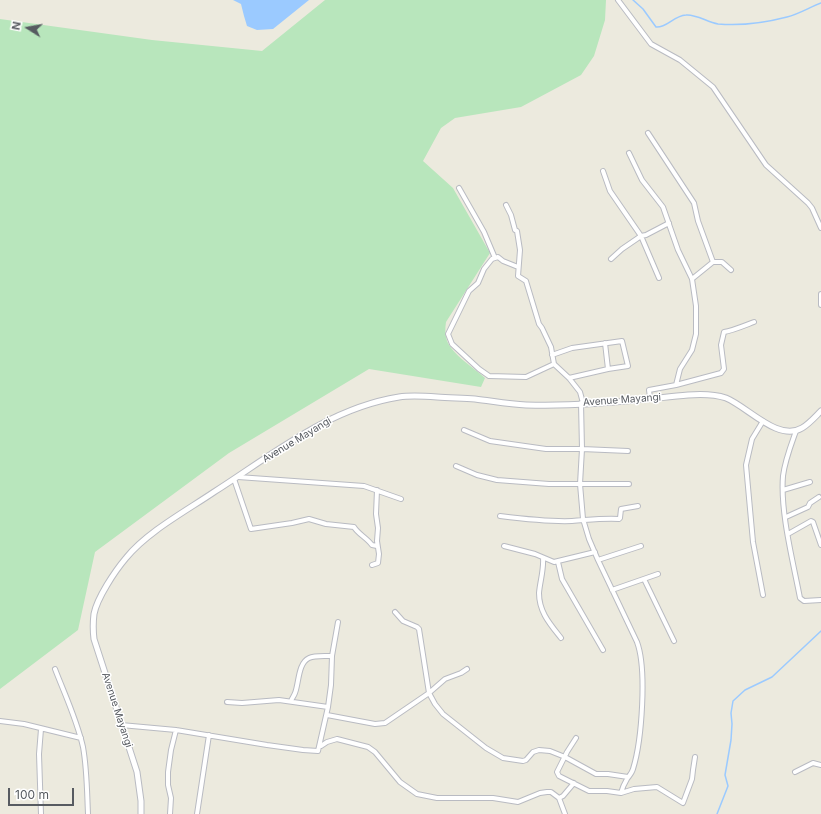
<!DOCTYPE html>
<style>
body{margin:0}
#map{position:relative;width:821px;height:814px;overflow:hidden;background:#eceade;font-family:Inter,sans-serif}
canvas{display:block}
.north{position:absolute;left:8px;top:8px;width:40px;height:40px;-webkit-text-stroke:3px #fff;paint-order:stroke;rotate:281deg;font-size:11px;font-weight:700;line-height:16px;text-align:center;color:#575b61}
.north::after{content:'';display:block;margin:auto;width:14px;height:18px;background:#575b61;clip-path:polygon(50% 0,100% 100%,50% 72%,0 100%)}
.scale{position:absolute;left:8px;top:788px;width:66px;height:18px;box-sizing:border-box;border:2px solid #575b61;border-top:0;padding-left:5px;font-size:12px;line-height:14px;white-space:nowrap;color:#575b61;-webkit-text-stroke:3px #fff;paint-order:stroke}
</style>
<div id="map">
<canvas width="821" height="814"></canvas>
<div class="north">N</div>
<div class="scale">100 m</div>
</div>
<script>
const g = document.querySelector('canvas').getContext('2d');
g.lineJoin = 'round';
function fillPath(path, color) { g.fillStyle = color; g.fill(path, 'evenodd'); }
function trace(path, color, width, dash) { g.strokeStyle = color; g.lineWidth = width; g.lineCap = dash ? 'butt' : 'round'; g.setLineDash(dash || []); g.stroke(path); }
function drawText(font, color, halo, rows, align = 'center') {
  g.font = font + ' Inter,sans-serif'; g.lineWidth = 3; g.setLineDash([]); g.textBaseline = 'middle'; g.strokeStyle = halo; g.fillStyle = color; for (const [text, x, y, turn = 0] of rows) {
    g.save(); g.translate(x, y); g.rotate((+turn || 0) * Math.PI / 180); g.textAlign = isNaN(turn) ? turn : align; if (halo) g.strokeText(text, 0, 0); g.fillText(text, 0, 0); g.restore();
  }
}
fillPath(new Path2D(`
 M325,0H606L605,20L594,56L581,75L521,107L455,118L441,128L423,161L453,188L490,253L446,322C445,328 445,335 447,341C453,355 474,368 485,378L481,387L369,369L229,453L95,552L78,630L0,689V19L152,40L262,51Z`), '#b8e6bc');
fillPath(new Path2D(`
 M233,0H309L273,29L257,30L247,26L244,16L241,4Z`), '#9bcaff');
trace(new Path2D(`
 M633,0L643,9L656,27C667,28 673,16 686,15C696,14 707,22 718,24C741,26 764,23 787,17C799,14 810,7 821,3
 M717,814L728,786L725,775L731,740L732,724L731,713L733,701L745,690L772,677L821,631`), '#9bcaff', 1.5);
const minor = new Path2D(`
 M618,0L651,44L680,60L713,87L766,165L808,203L812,208L821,228
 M648,133L694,203L698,221L713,262
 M629,153L642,180L663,207L678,250L692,279L696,306V334L692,350L680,369L676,385
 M603,171L610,191L641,236L646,235L669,223
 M459,188L484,232L495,258
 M506,205L511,215L515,230L517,231L520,250L518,276L526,281L539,324L542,328L551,347L554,364L569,378L580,392L583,403
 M611,259L622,249L641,236L659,278
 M518,267L503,261L498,257L492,259L484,269L478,283L469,291L448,334L452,344L479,369L489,376L526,377L554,364
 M692,279L713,262H722L731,270
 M821,294V305
 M605,343L608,369
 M552,355L572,348L622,341L628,366L608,369L569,378
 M650,398L649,390L676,385L721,373L724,369L721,345L724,332C732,331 746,325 754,322
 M581,403L582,449L580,484L583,519L589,539L598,560L637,642C647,669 642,740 633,769C632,773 629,776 627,779C624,784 622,789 621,793
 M464,430L490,441L546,449H582L628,451
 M796,431C791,445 785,460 783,476C780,512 793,561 800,598L804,601L821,600
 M456,466L477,475L497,480L549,484H629
 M238,477L364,486L401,499
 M234,479L251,529L292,523L309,519L326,524L354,527C358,534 366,537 372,545L377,546
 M783,490L810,482
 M500,516C524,519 548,522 572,521C588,520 603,518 619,519L620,518L621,509L638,506
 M786,517L808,507L810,503L819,497
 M788,534L811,521L813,522L821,545
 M504,546L535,554L554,562L595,552
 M543,558C544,570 540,581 539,593C539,612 550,624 561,638
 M598,560L641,546
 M558,562L562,579L603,650
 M372,565L378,563L379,554L377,541L378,528L376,514L377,490
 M644,579L674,641
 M612,590L658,574
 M763,595L753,542L746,465L752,439L763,421
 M395,612L403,621L417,627L419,629L429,693L435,704L443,714L486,748L503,758L523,761L526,760L533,752L539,750L550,751L565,757L596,774H608L628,777
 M55,669C65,695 77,720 83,747C87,769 87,792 88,814
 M291,701C292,698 294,696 295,693C299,683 298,663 309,658C315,655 325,656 332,656
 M227,702L242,703L279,700L328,707
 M327,715L375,724L385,723L429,693L445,679L461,673L467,669
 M0,721L24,724L81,738
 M121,725L176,730L267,745L303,750L318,751L328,707L331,685L332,656L338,622
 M576,738L567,752L557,772L559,776L589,791H607L621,793L634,789L657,787L683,803L692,779L693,770L695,757
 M321,746L327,742L337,739L368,747L375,752L400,782L417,794L437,798H493L518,802L540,793L547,792H551L559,798L565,814
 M795,772L813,763L821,765
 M559,798L563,796L574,783
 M41,814L39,754L41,729
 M170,814L171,798L168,785V772L171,750L176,730
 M197,814L209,735`);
const tertiary = new Path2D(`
 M141,814V801L137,772L94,639C93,631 93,622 94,614C97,598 115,571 126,558C147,532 186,511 214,492C272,455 329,408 399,397C411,395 424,396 437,397C450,398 463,398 475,399C492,401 509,404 526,405C580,407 635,400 688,395C701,394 714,394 726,398C748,407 778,442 802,428C809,424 815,417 821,411`);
trace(minor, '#b9bbc2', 6);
trace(tertiary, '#b9bbc2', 7);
trace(minor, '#fff', 4);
trace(tertiary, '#fff', 5);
drawText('10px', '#575b61', '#fff', [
 ["Avenue Mayangi",622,400,-4],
 ["Avenue Mayangi",297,440,-31],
 ["Avenue Mayangi",117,710,72]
]);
</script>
